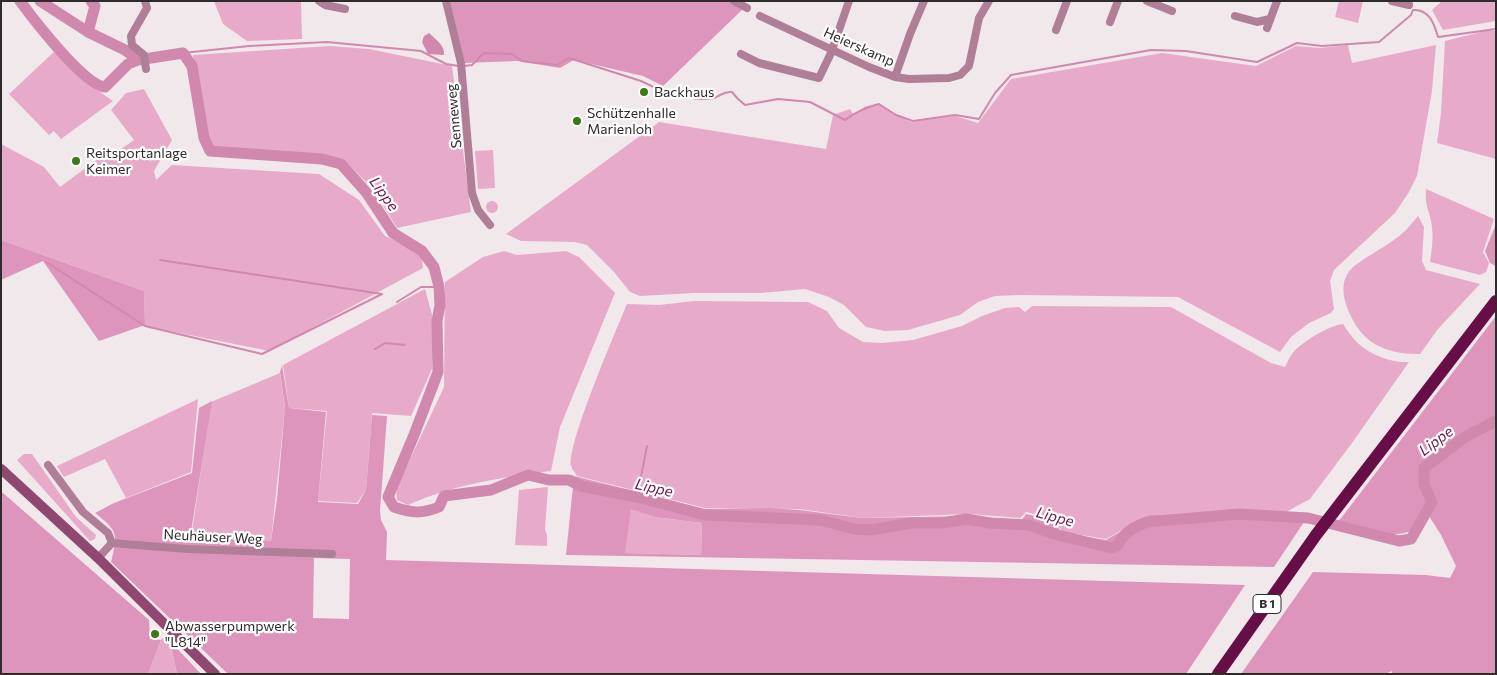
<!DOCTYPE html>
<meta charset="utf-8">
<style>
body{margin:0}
#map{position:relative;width:1497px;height:675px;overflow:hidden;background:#f1e8ec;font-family:Commissioner,sans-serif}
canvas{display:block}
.frame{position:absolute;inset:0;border:2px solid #2e2b2c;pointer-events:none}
</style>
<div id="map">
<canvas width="1497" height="675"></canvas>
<div class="frame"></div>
</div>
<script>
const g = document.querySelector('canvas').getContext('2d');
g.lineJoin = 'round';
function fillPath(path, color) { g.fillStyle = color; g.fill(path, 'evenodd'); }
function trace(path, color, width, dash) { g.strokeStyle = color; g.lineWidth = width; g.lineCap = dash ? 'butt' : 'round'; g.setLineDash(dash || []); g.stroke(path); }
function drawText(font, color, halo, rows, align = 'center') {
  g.font = font + ' Commissioner,sans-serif'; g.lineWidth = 4.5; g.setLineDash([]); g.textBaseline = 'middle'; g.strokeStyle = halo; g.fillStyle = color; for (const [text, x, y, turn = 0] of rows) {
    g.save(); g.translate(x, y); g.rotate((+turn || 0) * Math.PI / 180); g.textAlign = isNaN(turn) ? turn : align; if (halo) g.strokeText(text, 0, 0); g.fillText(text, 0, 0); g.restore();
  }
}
fillPath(new Path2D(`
 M214,1H301L302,39L247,41L223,24Z
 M1339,1H1363L1358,23L1335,17Z
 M1442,1H1496V21L1443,30L1432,10Z
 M1485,31H1496V159L1437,143L1441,113L1445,41Z
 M1348,45L1352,63L1436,45L1432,91L1417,176L1409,192L1395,213L1334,270L1330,281L1334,309L1331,313L1309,323L1291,337L1280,352L1178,297L1021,295L995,296L978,302L960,315L908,330L885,331L866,327L844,305L829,297L805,289L761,293H694L640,296L630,292L614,272L587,245L575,242L521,241L506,234L659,122L826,149L833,115L850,109L853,114L859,113L864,107L879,104L896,115L911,122L955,116L978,123L1011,79L1162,53L1256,66L1296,46L1320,48Z
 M330,46L369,49L452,66L471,212L397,228L372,188L345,161L323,155L210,146L193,55Z
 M56,50C74,69 91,87 113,101L61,139L54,131L49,135L9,94Z
 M144,89L172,140L154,171L156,180L172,165L319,174L359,200L385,236L421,253L423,268L269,351L145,326L144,291L1,240V144L44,167L60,187L110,150L114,154L134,140L111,110L126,93Z
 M493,150L495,188L478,189L475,151Z
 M1426,189L1494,219L1483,252L1489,263L1486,272L1480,275L1430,262C1432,248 1434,235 1431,221C1428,207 1425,206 1426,189Z
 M486 207a6 6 0 1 1 12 0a6 6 0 1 1-12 0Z
 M1418,216L1424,227L1422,261L1426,270L1480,284L1438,329L1420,354C1395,354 1372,349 1357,327C1348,312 1337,290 1348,273C1354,263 1380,250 1391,242C1402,235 1410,226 1418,216Z
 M504,251L517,255L566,251L579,257L615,293L560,427L551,471C500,478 455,484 408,505L397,500L396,489L444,387L445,282L483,257Z
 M425,289L434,322L432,369L411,416L372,413L366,490L357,503L318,501L327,411L289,408L283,365Z
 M694,301L808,302L827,311L839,328L863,342L882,343L913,340L962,326L982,316L1005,308L1019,307L1025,312L1032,306L1171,307L1271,363L1285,367C1287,363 1289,358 1292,354C1301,342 1328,326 1343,324C1347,330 1351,336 1355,340C1367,354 1391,363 1409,362L1352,443L1310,499L1286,512L1149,515L1106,539L1063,532L1051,518L1026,512L1020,518L970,514L862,518L800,509L705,508L577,476C575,473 572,469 571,466C566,446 617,328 627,304L659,305Z
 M280,373L285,408L271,541L191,538L211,402Z
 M198,399L191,472L126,498L105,459L64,477L57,466Z
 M24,454H32L76,517L96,535L95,539L90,541L17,460Z
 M548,487L545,529L547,535V546L515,545L519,490Z
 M631,508L655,517L702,523L701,555L624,553Z
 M165,635L170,641L177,674H148L161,640Z`), '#e7abc9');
fillPath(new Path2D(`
 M450,1H728L743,9L663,86L643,76L574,60L560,68L517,61L465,63Z
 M1496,224V266L1490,263L1485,251Z
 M1,240L144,291L145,325L99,341L43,261L1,280Z
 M1496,316V596L1458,581L1496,596V674H1392V671L1385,674H1241L1313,572L1426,575L1450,578L1456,566L1441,535L1429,516C1424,520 1420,526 1414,529C1398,540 1360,531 1340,529L1335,526Z
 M282,365L289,408L326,412L318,502L358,504L366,490L372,415L387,416L380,511L381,520L387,532L386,560L1245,585L1186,674H228L111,562C118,534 118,531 95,513L114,503L192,473L199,408L212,401L190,538L271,541L277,499L285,407L280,372ZM314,558L350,559L349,619L313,618Z
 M574,476L705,509L770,508L800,510L861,518L969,516L1022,520L1026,514L1051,520L1063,533L1106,540L1149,515L1237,512L1310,513L1274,567L566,555ZM631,509L655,517L702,523L701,555L625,553Z
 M1,493H3L149,620L150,639L161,640L148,674H1Z
 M170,641L201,674H177Z`), '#de95bb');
fillPath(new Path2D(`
 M429,33C436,40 445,45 444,55L428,54L422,42L424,36Z`), '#d088ad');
trace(new Path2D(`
 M183,53L249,46L327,42L421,51L446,64L459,66
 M464,66L472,65L484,53L512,54L522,61L557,65L569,58L641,81L658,89
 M668,97L669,98L672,95L676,98C691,89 687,100 698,99C702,99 710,99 714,98C722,95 723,91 732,92L738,99L745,105L778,99L810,102L845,120C856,112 866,107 879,104L896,115L913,121L955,115L979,119L995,93L1011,75L1151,50L1186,51L1257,62L1297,43L1322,46L1379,42L1411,15L1413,10C1429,9 1434,23 1438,37L1496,29
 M160,260L382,294
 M46,262L145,326L262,354L382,294
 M397,302L421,287H439
 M375,349L385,343L405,345
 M637,497L647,446`), '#d088ad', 2);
trace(new Path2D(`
 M20,1C34,20 84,85 105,87L128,64L138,60
 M40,1L88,32L125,50L138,60L183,53L192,66L204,138L210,151L322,159L341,164L366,192L393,233L422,251L434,267L439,287L440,305L437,321L438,372L414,435L388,497L394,507C411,513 422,514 439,507L444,496L491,490L528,475L549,480H569L581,486L637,497L705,515L821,520L854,529L872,530L910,523H943L966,519L990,523L1029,525L1054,534L1111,548L1118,545C1124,532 1134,527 1147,522L1239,514L1308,518L1399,541L1411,539L1432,502L1424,484V468L1465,437L1496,421
 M88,32L95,6L91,1`), '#d088ad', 11);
trace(new Path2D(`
 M145,1L147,8L131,36L132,45L144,55L146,69
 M319,1L325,5L345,9
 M446,1L461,63L472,193L478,210L490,225
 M734,1L747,8
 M1147,1L1172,11
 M1392,1L1409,5
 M760,16L869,67L895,77L909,79L949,78L960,75L969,66L979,18L989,1
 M1235,16L1257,22L1270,19
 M1110,22L1118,1
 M1267,28L1277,1
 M1056,30L1067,1
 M741,54L759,63L819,78L831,53L849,1
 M895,77L910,34L924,1
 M48,465L83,512L108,533L112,543
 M98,558L112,543L187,549L332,554`), '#b17e98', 8);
trace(new Path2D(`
 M1,469L98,558L215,674`), '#914870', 10);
trace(new Path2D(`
 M1218,674L1316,535L1496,301`), '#670e47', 12);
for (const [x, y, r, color] of [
 [644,92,5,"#397916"],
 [577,121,5,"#397916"],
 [76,161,5,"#397916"],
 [155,634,5,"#397916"]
]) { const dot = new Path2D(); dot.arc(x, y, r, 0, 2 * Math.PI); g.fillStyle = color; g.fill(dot); trace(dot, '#fff', 2); }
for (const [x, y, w] of [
 [1267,604,28]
]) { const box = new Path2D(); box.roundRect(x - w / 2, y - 9.5, w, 19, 4); g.fillStyle = '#fff'; g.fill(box); trace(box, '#2e2b2c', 1); }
drawText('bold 12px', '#2e2b2c', null, [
 ["B 1",1267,604]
]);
drawText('14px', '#2e2b2c', '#fff', [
 ["Heierskamp",859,47,24],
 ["Senneweg",454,116,-95],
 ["Neuhäuser Weg",213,537,3]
]);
drawText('14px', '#2e2b2c', '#fff', [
 ["Backhaus",654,92],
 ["Schützenhalle",587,113],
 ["Marienloh",587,129],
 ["Reitsportanlage",86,153],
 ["Keimer",86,169],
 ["Abwasserpumpwerk",165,626],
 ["\"L814\"",165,642]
], 'left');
drawText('italic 15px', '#6c174c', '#fff', [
 ["Lippe",384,194,54],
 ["Lippe",1436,441,-37],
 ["Lippe",654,488,13],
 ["Lippe",1055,517,15]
]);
</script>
